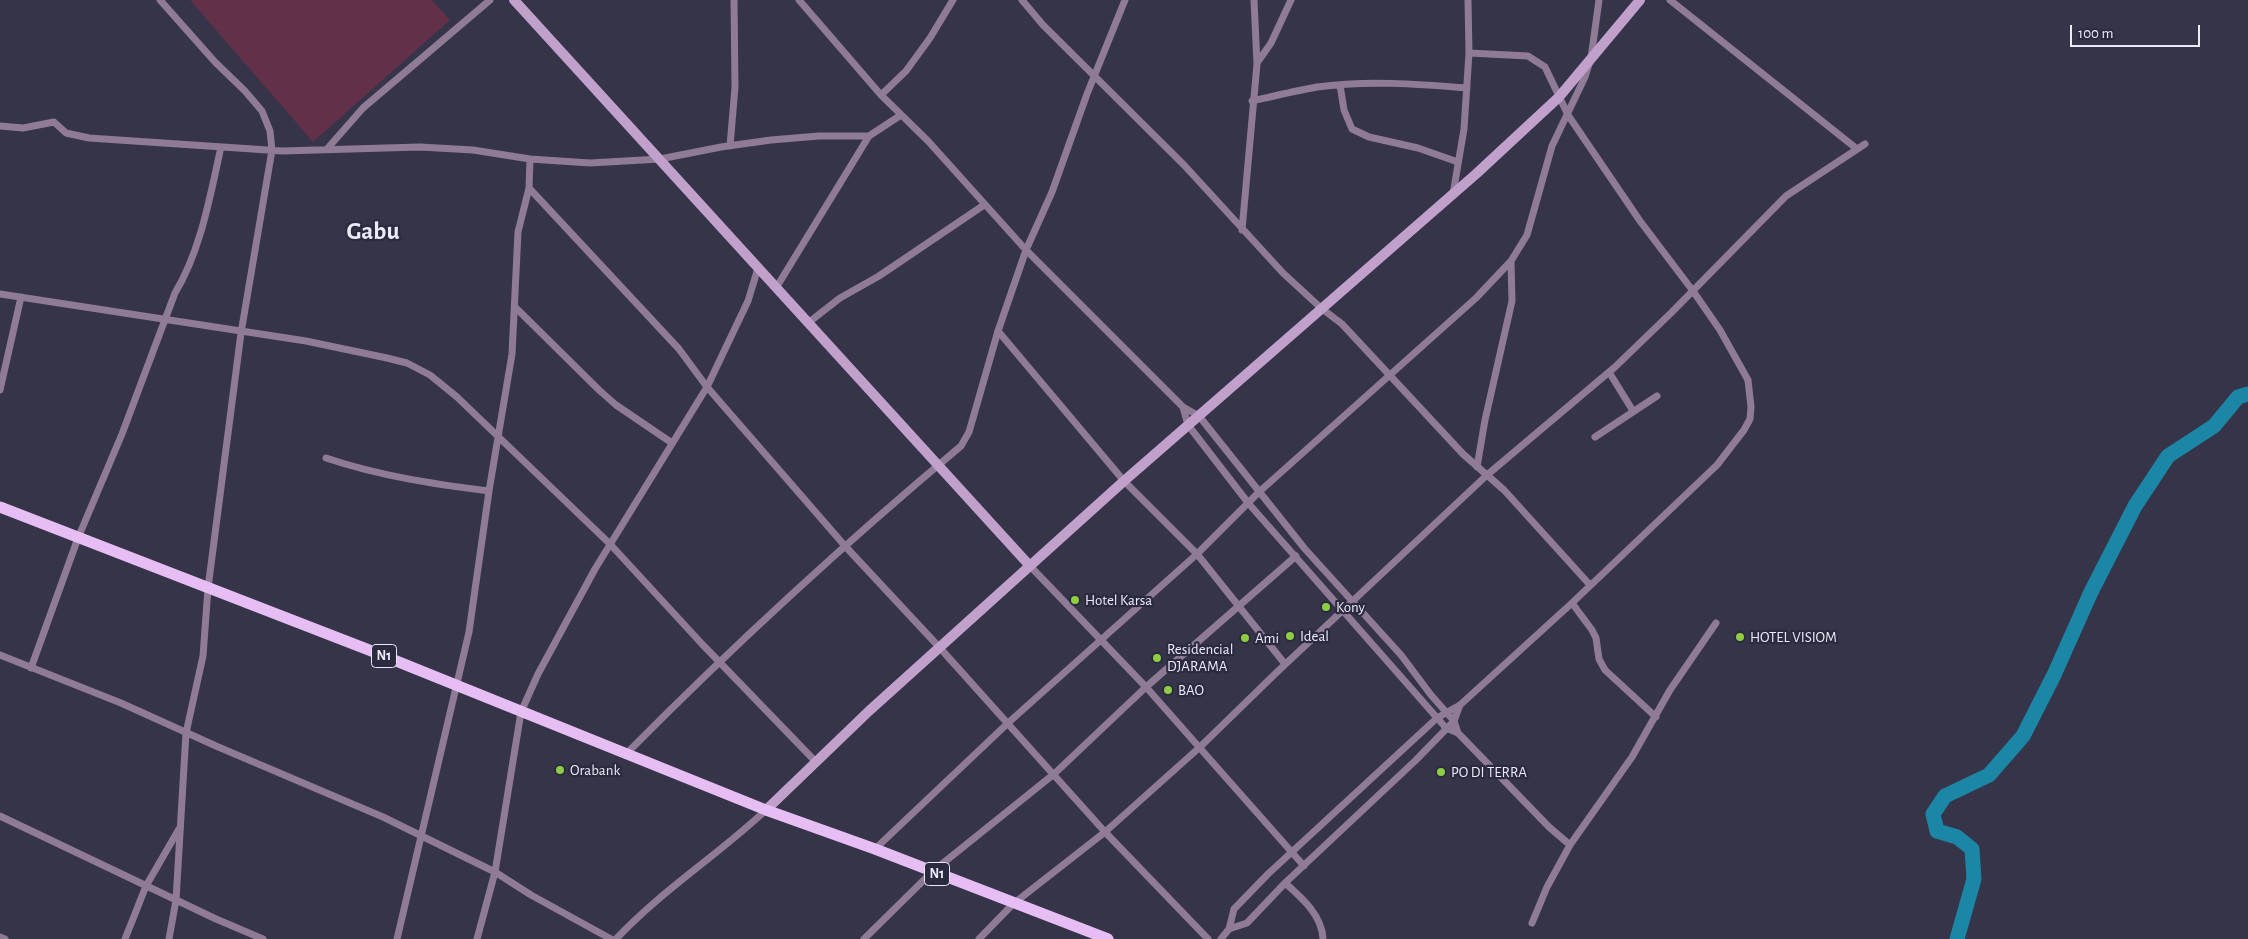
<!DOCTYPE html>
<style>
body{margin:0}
#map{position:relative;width:2248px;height:939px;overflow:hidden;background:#353449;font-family:"Alegreya Sans",sans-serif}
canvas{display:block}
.scale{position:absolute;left:2070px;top:25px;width:130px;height:22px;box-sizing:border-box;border:2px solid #eaeaf8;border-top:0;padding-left:6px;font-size:15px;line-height:18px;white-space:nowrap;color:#eaeaf8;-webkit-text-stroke:4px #2b2a3e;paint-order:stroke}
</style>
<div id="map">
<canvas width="2248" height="939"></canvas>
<div class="scale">100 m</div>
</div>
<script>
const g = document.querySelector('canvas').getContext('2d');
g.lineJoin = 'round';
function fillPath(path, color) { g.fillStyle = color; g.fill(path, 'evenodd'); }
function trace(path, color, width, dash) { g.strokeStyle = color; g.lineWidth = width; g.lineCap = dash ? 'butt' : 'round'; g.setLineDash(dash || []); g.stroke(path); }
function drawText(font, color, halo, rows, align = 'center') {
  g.font = font + ' "Alegreya Sans",sans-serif'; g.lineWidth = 4.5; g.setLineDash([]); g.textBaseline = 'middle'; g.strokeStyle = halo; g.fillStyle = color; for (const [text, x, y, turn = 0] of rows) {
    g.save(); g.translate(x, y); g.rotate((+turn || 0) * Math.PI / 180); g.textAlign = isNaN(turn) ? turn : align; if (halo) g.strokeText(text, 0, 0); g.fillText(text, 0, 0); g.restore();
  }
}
fillPath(new Path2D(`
 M190,0H432L450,20L313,142Z`), '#623049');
trace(new Path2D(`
 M1957,939L1974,879L1972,849L1957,837L1937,831L1933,814L1945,796L1989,775L2023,736L2054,675L2091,592L2135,506L2168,456L2214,426L2238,397L2248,394`), '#1c86a6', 15);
trace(new Path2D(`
 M160,0L215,62L245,91L262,111L270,131L272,150L241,333L208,588L203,656L186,733L176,900L169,939
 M799,0L881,95L928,141L1026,250L1183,407L1199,416L1305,549L1401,655L1431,695L1454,721L1458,733L1549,827L1570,845
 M1022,0L1043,25L1184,165L1283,273L1321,308L1342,324L1463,454L1504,490L1590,585
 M1670,0L1857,149
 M1257,63L1271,43L1291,0
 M1340,85L1344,110L1352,129L1369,137L1418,148L1458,162
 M881,95L906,71L930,38L953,0
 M1252,101C1274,96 1295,91 1317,87C1367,80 1417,84 1467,88
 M0,126L23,128L54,122L66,133L89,138L282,151L420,147L473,150L530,159L590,163L660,159L721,147L771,140L819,136H869L901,115
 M730,146L735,87L734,0
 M327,149L363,108L490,0
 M529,188L679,349L707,387L845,546L940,648L1105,832L1208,939
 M1453,194L1464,129L1469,53L1468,0
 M1242,230L1257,64L1254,0
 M776,288L869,136
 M0,294L306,341L387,358L407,363L430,375L457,397L610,544L702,644L815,761
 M516,308L599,390L616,405L672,443
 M808,323L840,298L879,276L984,205
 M998,331L1124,481L1197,554L1285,664
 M1609,372L1633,411
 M0,390L21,297
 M1183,407L1188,425L1249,504L1446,728L1458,733
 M1595,437L1657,396
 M326,458C380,476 433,484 489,491
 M1477,467L1485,420L1512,301L1511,261
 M1030,566L1146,687L1304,866
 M1572,603L1592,630L1596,638L1599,659L1605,670L1656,717
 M0,655L121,703L216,746L383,817L495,872L531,895L611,939
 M31,668L78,538L122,434L175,293C201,250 210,196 221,147
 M625,755C732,647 845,543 961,446L969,432L998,331L1026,250L1052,192L1087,94L1125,0
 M0,816L216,919L263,939
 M875,849L1008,723L1197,554L1259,492L1476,298L1511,261L1527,235L1552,146L1585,77L1591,58L1599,0
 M1285,883C1302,898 1322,915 1323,939
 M1532,923L1547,887L1570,845L1632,757L1670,690L1716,623
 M1229,929L1247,923L1285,883L1416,760L1454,721L1460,705
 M0,937L5,939
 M125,939L146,886L179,829
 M397,939L469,632L489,491L512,354L518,232L529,188L530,159
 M477,939L495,872L521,712L538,674L595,569L707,387L748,301L758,268
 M616,939C661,891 718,855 766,810
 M864,939L932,872L1054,774L1146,687L1296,556
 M979,939L1013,904L1105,832L1200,747L1276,673L1487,475L1615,367L1672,312L1786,196L1865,144
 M1221,939L1229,929L1234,909L1268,874L1437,718L1460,705L1572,603L1717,465L1744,430L1750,419L1751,407L1748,380L1720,330L1693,291L1640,221L1568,115L1545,67L1528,56L1469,53`), '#8f7b95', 7);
trace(new Path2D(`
 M514,0L1030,566
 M766,810L869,711L1124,481L1476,174L1559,97L1640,0`), '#c1a1cb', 10);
trace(new Path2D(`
 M0,507L369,650L766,810L875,849L1108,939`), '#e7bef4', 11);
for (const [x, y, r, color] of [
 [1075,600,5,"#8fcd42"],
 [1326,607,5,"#8fcd42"],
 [1290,636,5,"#8fcd42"],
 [1740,637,5,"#8fcd42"],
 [1245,638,5,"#8fcd42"],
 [1157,658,5,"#8fcd42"],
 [1168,690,5,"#8fcd42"],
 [560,770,5,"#8fcd42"],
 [1441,772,5,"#8fcd42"]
]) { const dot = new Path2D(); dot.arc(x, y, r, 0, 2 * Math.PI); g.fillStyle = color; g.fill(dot); trace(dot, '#2b2a3e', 2); }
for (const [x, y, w] of [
 [384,656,25],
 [937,874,25]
]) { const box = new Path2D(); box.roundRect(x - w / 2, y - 11.5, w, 23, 4); g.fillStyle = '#2b2a3e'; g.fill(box); trace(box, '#eaeaf8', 1); }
drawText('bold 14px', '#eaeaf8', null, [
 ["N1",384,656],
 ["N1",937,874]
]);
drawText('15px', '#eaeaf8', '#2b2a3e', [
 ["Hotel Karsa",1085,600],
 ["Kony",1336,607],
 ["Ideal",1300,636],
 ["HOTEL VISIOM",1750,637],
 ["Ami",1255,638],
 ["Residencial",1167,649],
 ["DJARAMA",1167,666],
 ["BAO",1178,690],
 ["Orabank",570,770],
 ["PO DI TERRA",1451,772]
], 'left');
drawText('bold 25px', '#eaeaf8', '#2b2a3e', [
 ["Gabu",373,231]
]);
</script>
